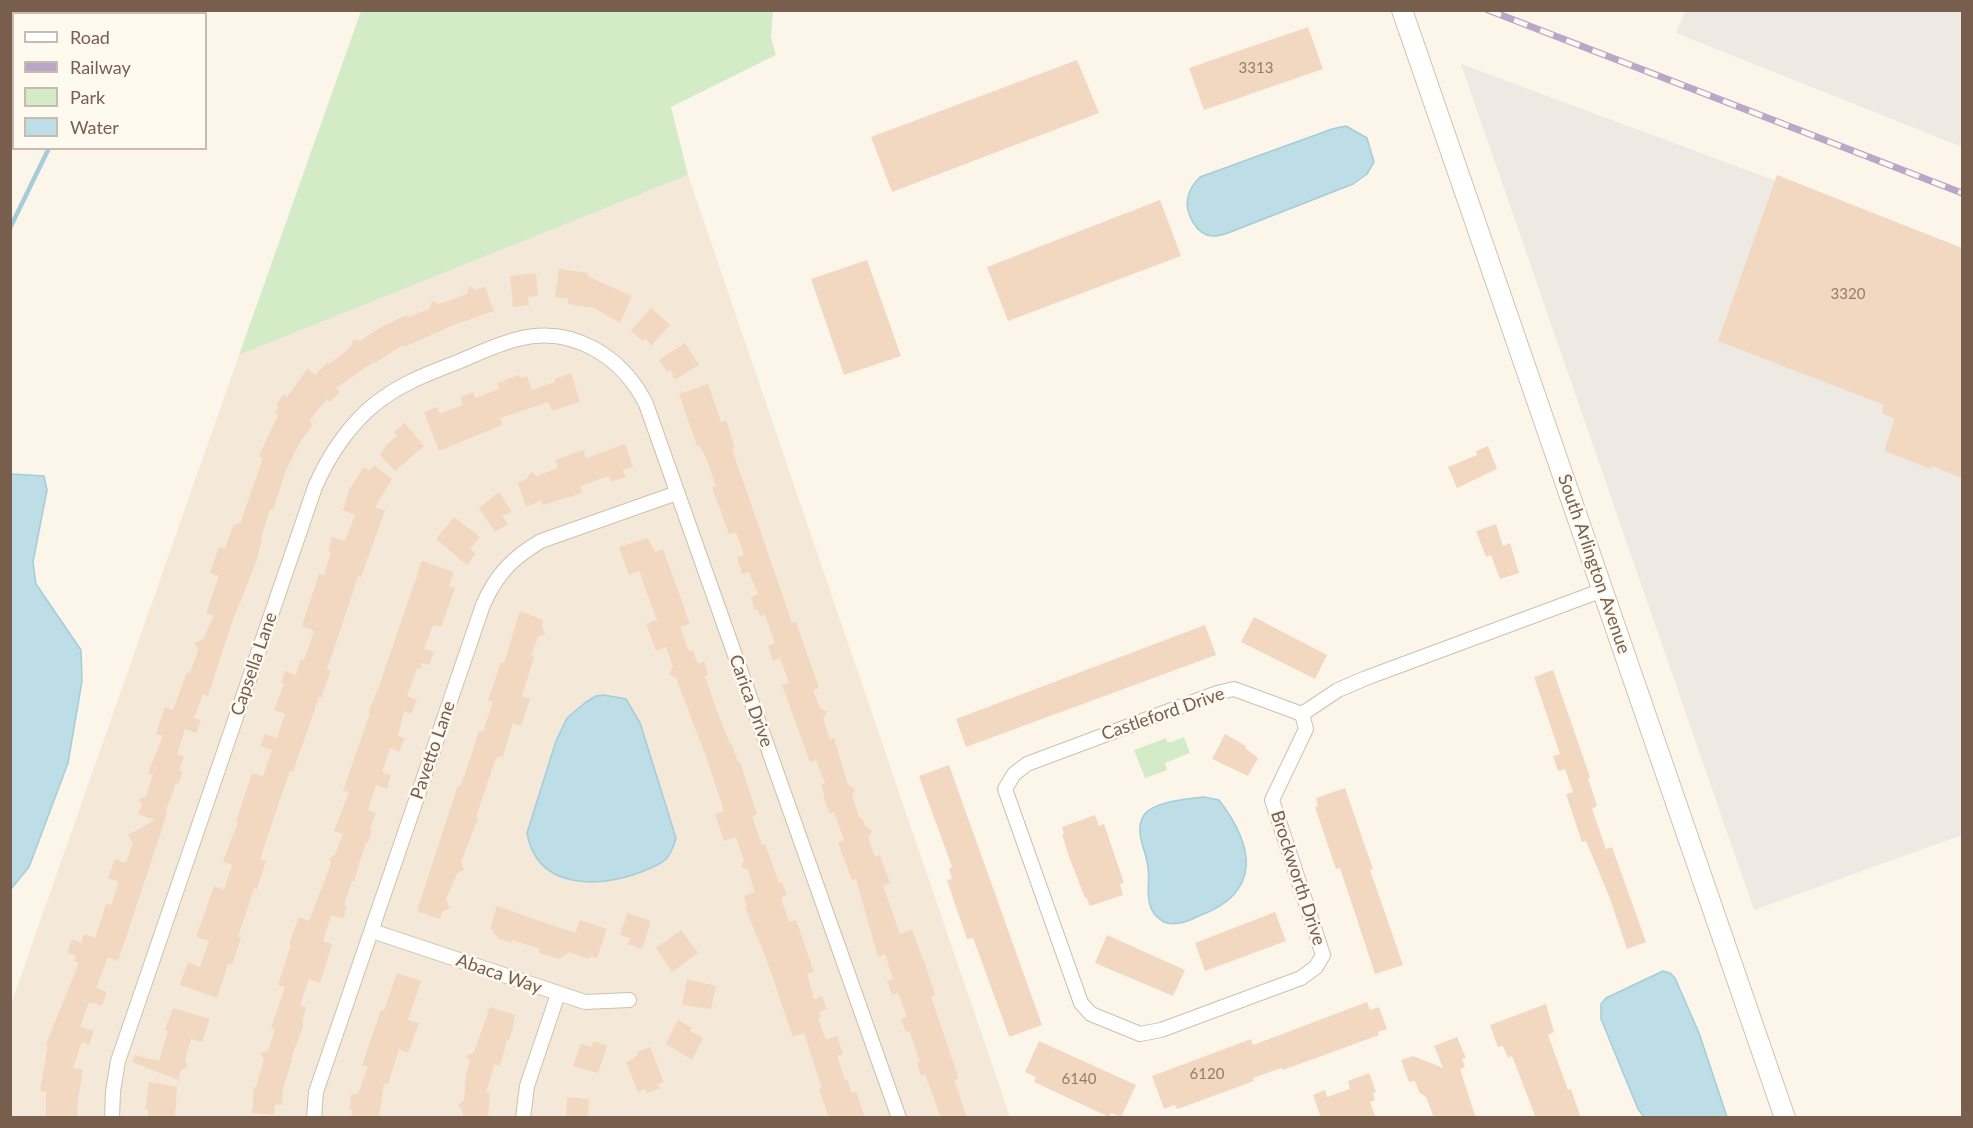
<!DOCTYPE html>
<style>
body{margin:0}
#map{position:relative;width:1973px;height:1128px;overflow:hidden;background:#fcf6ea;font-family:Lato,sans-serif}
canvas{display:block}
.frame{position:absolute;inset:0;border:12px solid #785e4d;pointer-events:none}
.legend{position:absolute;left:12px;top:12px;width:195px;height:138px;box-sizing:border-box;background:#fffaf0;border:2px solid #c9bcaf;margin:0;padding:8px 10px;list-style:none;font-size:18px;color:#785e4d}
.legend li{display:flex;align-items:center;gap:12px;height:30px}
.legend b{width:30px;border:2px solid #c9bcaf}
</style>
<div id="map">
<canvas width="1973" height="1128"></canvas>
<div class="frame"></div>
<ul class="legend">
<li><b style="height:8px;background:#fff"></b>Road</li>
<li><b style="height:8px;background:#baa7c7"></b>Railway</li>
<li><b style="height:16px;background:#d4ebc7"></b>Park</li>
<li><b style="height:16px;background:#bedee7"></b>Water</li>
</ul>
</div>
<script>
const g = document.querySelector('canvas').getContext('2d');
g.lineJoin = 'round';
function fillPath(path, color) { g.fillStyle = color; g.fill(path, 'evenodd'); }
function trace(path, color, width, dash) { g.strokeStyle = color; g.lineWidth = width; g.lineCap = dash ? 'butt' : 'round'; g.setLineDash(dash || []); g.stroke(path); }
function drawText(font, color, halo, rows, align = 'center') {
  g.font = font + ' Lato,sans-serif'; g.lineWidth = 5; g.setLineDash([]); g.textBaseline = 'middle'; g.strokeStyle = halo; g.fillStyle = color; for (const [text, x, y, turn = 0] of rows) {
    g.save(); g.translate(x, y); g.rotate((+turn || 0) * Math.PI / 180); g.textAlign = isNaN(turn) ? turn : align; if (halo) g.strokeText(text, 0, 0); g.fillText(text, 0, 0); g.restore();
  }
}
fillPath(new Path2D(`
 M688,175L1010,1117L11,1118V1004L239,355Z`), '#f4e9d8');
fillPath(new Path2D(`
 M1685,11H1962V147L1676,33Z
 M1461,64L1962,250V835L1754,910Z`), '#eee9e2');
fillPath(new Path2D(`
 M361,11H773L771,37L776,55L671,107L688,175L239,355Z
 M1184,737L1190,753L1165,763L1167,770L1145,778L1134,750L1166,738L1167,742H1171Z`), '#d4ebc7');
const water = new Path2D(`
 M1346,126L1367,138L1374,162L1367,174L1353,184L1228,233C1224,234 1219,236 1214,236C1197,237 1184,212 1188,197C1190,188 1194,183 1200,177L1332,129Z
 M11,474L44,476L47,490L33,562L36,584L81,650L82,681L68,763L29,867L11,889Z
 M604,695L626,699L640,723L676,838C674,845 671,854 666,859C660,865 649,869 641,872C597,889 537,889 527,833L556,741L567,718L586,702L596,696Z
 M1204,797L1219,800C1254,846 1263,892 1199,916C1189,921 1175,927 1164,922C1157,918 1152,913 1150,905C1146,893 1150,881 1148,868C1147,851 1133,832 1144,815C1154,801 1188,799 1204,797Z
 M1663,971L1670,973L1675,978L1699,1033L1727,1117H1644L1638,1109L1601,1019V1004L1606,998Z`);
fillPath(water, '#bedee7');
trace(water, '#a4cdd8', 1.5);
trace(new Path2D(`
 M131,14L134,10
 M10,228L49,148`), '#a4cdd8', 4.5);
fillPath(new Path2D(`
 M1308,27L1323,69L1204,110L1189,68Z
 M1077,60L1099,113L892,192L871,137Z
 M1777,175L1962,248V478L1932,466L1931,469L1884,451L1895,419L1882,413L1884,405L1718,341Z
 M1160,200L1181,256L1008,321L987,267Z
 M867,260L901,356L844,375L811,279Z
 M559,269L588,273L587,276L632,296L620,323L594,308L568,304V299L555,297Z
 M536,273L538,296L528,297L529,305L513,307L510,276Z
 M469,286L476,290L485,287L494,311L456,324L404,347L403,345L375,363L374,362L336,388L340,392L330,402L327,399L310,420L312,426L300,442L286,470L273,510L270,509L261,538H262L257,560L232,622L208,696L203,694L194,718L201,720L196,733L185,729L177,754L184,757L179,770L183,772L178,784L176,783L165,814L167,813L124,944L118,961L108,957L96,988L107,992L102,1006L89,1002L80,1026L94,1031L89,1045L82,1042L73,1068L83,1070L77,1105L78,1118H46V1092L40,1091L48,1045L46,1044L79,963L74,961L76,956L67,953L72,939L81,943L84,934L95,938L106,904L111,905L119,882L108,878L115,859L126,863L133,843L128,835L155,820L138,814L142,805L139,799L146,796L153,775L148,773L163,736L156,734L165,707L173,710L187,672L190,673L198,651L195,643L203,639L214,616L206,613L219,576L210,573L219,547L225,549L233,526L241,522L244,513L263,458L259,456L278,415L275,413L279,407L276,405L284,394L287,397L308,368L315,375L327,363L329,364L351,347L353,339L360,341L381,327L407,315L408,317L429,309L432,301L439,304L467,294Z
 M651,308L670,325L651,346L646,338L643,341L631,331Z
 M685,343L699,365L674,380L671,370L667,372L659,360Z
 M571,373L580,402L552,411L548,402L500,418L502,425L439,451L424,412L437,407L440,414L463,405L460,397L473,392L475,398L499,389L497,383L519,375L520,378L527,376L532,390L555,382L554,379Z
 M708,384L721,422L726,420L735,448L732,449L761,533L792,623L796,622L819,688L813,690L820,708L827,712L823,719L830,740L834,738L848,785L855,789L852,796L860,819L862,818L865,826L872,831L868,838L875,857L880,855L890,883L883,886L900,934L912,930L926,967L935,995L931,997L959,1079L954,1080L967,1118H941L925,1074L921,1076L917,1062L920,1061L909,1031L906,1032L901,1019L907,1017L898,993L892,995L887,981L893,979L885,954L878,957L856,879L852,880L838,843L844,840L834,812L830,814L823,796H825L821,785L825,783L816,760L810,762L782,685L789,683L780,658L773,661L768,646L775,643L766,618L764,614L760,616L758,610H755L751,597L758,594L749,572L742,574L737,557L744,555L736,532L729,534L712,488L716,486L706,458L699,445L697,446L679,394Z
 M405,423L424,446L395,471L380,455L386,445L397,436L394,432Z
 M625,444L633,467L623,470L626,477L611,482L609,476L580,486L582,493L543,505L541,501L526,507L518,483L527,479L531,472L537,476L558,468L555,460L583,450L586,458Z
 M1488,446L1497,469L1457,488L1448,467L1477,455L1476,451Z
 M374,465L392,479L375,507L385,511L361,577L358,576L342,625L327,669L331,670L321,698L319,697L293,772L290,771L273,820L260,859L266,861L257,889L254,888L238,937H241L232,965L228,964L217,998L180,985L188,962L200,967L209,941L196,937L214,886L224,890L232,865L223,861L238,822H236L252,773L263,776L272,750L260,746L265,734L277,738L285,714L274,710L284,684L281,683L285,671L296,675L301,659L304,660L314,631L302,626L319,574L324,575L331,552L328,551L332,537L345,541L355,515L343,510L349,490L364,467L370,471Z
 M499,492L512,512L502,516L508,524L495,532L479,508Z
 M454,517L480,537L470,549L476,554L467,565L436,539Z
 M1496,524L1503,546L1510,543L1519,573L1500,579L1491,555L1486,557L1476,531Z
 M648,538L655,552L663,549L690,624L680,627L689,651L693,650L698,664L704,661L708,675L705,676L715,706L730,744L731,743L738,762H740L757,814L752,816L762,845L765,844L779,883L782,882L787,895L781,897L789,922L796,920L814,972L807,974L814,999L822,996L827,1009L819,1012L821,1017L818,1018L826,1040L837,1036L843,1054L837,1056L845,1080L847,1079L852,1093L856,1091L865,1118H829L819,1089L822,1088L804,1033L793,1037L767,961L745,907L747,906L744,896L755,892L748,870L741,867L744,860L736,837L724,841L715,814L724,811L708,762L676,678L669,674L673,667L666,647L656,651L646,624L657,620L639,571L629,575L619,547Z
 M422,561L454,572L449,586L455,588L441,627L433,625L424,649L434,652L429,665L422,663L420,669L417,668L407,696L417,700L411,714L404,711L398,736L405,738L399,752L390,748L382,772L391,775L387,789L376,785L368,810L376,813L370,829L372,830L368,843L366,842L354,881H352L344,905L347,906L343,919L331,915L323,941L332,944L320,983L309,979L300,1005L306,1007L302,1023L304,1024L291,1059L292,1060L283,1089L282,1105L275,1104L274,1115L252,1113L254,1087H256L264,1060L260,1053L268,1051L275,1029L271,1028L285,987L278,985L291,945L289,944L299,917L309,921L331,864L329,858L335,855L343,834L334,831L349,792L343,791L370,713H368L379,686Z
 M520,611L543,620L542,626L545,634L538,637L531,656L534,657L522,696L530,699L521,726L513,723L503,756L496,758L476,817L478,818L461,862L464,870L457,874L446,899L450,908L443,911L440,919L417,911L458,785L460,786L466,771L479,731L483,732L493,702L488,700L501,662L504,663Z
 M1254,617L1327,655L1315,679L1241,642Z
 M1205,625L1216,655L966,747L956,719Z
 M1553,670L1590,777L1588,778L1597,806L1592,809L1606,849L1612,847L1646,942L1627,949L1609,896L1586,841L1582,842L1566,794L1573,792L1565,769L1558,771L1553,756L1560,754L1534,677Z
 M1225,734L1246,746L1245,748L1258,758L1248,776L1212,759Z
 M949,765L1042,1025L1012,1036H1009L973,938L967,939L960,919L947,880L952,879L949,869L952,867L919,776Z
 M1345,788L1373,869L1370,870L1403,965L1375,974L1340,868L1336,869L1315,807L1318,806L1316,798Z
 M1095,815L1099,826L1104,824L1124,883L1120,884L1123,895L1090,906L1086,897L1085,898L1068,854L1062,834H1064L1062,827Z
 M497,906L575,933L580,920L607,929L597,958L591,956L590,959L583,957L569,952L559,959L539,953L540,949L512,940L511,943L497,938L498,936L493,934L494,930L490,929Z
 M1275,912L1286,941L1205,971L1195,943Z
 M627,913L651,921L642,949L628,944L630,938L620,935Z
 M681,930L698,953L672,972L656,948Z
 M1107,935L1185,970L1173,996L1095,963Z
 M397,973L421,981L408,1020L419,1023L408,1053L399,1049L388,1084L384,1083L379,1118H351L352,1110H349L351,1096L352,1094H358L368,1067L362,1065L381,1010L384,1011Z
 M687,979L716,986L711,1009L682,1005Z
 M1367,1002L1370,1010L1379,1007L1387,1029L1378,1032L1379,1035L1283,1070L1282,1068L1253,1078L1254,1081L1186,1106L1177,1109L1175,1105L1164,1109L1152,1076L1251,1039L1253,1045Z
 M1546,1004L1554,1032L1548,1035L1568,1090L1571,1089L1581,1118H1536L1512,1056L1508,1058L1503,1046L1498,1047L1490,1025Z
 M490,1007L515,1015L513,1026H514L509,1040H507L500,1066L495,1064L486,1092L490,1093L488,1118H463V1112L458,1105L464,1100L466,1074L470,1062L466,1056L474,1052Z
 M173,1008L210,1019L202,1042L191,1039L185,1059L188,1067L181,1070L178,1080L132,1062L135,1055L159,1061L168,1031L165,1030Z
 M678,1020L692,1028L690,1031L703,1038L692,1060L666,1044Z
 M1457,1037L1466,1058L1462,1059L1465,1067L1460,1069L1476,1118H1434L1426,1097L1419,1092L1415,1081L1409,1082L1401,1060L1413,1056L1443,1068L1434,1046Z
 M594,1041L607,1046L598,1073L573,1066L581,1044L591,1047Z
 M1039,1041L1136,1085L1121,1117L1111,1113L1109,1117L1034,1082L1036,1077L1025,1072Z
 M650,1047L664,1082L658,1084L660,1088L647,1093L645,1089L638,1092L626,1062L634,1059V1057L638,1055L637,1052Z
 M1369,1073L1376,1092L1373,1093L1375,1100L1370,1102L1376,1118H1321L1313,1095L1325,1090L1327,1097L1350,1089L1348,1081Z
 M149,1082L177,1087L175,1117L148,1116V1109H145Z
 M567,1097L589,1099L588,1118H566Z`), '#f2d8c1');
const minor = new Path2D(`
 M1302,714L1306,729L1272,800L1323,955L1316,967L1301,978L1161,1030L1140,1034L1091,1014L1081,1003L1005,789L1014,774L1027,764L1217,693L1234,689L1302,714L1338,690L1366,678L1603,590
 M372,931L585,1002L629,1000
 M112,1118L113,1091L118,1061L315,487C328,457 345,431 369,409C395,386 426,374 458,362C477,354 497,344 518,339C572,325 622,356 646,404L899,1118
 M314,1118L316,1092L483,605C496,575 512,558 541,541L677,493
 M523,1118L527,1086L558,994`);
const secondary = new Path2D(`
 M1402,10L1785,1118`);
trace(minor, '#cfbfaf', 16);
trace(secondary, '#d2c0ac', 22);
trace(minor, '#fff', 14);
trace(secondary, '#fff', 20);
const rail = new Path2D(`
 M1488,10L1962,193`);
trace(rail, '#baa7c7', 7);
trace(rail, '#fffaf0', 4.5, [14]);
drawText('15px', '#967c6a', null, [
 ["3313",1256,68],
 ["3320",1848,294],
 ["6120",1207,1074],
 ["6140",1079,1079]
]);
drawText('18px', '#785e4d', '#fffaf0', [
 ["South Arlington Avenue",1594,564,71],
 ["Capsella Lane",254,664,-71],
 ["Carica Drive",751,701,70],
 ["Castleford Drive",1163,714,-19],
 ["Pavetto Lane",433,750,-71],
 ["Brockworth Drive",1298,878,72],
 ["Abaca Way",499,974,19]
]);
</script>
